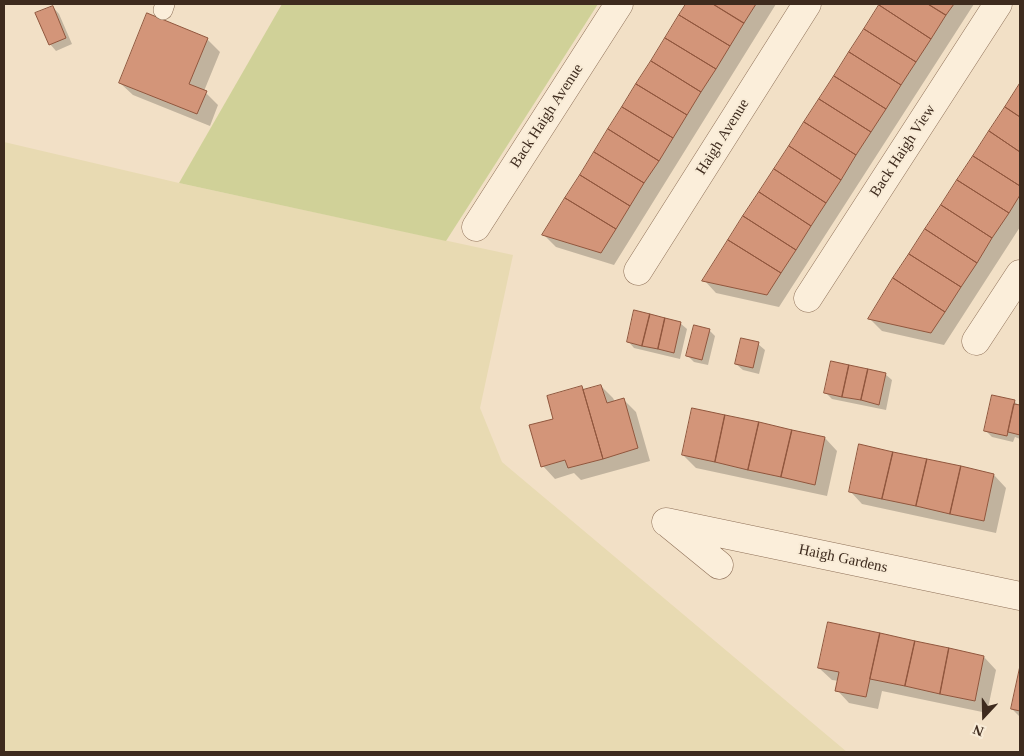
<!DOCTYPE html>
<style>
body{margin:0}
#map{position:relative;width:1024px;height:756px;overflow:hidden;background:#f2e0c6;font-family:Georgia,serif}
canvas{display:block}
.frame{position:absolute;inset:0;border:5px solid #3e2b1e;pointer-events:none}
.north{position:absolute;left:959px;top:691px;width:50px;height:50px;-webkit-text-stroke:4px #f8ebd6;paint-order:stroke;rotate:201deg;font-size:14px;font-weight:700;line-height:20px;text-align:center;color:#3e2b1e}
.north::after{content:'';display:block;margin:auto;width:18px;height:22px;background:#3e2b1e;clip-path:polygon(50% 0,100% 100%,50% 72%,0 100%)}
</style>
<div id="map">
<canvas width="1024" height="756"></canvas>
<div class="frame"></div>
<div class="north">N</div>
</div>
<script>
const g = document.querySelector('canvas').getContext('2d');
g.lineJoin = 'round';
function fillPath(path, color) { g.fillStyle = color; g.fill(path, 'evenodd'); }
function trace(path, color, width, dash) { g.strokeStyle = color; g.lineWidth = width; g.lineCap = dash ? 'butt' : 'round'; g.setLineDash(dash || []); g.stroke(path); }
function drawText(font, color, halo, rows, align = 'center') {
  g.font = font + ' Georgia,serif'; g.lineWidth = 4; g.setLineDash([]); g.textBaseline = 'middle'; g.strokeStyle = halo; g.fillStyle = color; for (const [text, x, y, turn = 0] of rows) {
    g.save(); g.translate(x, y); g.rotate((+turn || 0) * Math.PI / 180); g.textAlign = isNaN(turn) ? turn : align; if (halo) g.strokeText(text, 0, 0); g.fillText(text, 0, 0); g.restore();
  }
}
fillPath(new Path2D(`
 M4,142L179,183L513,255L480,408L502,462L847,752H4Z`), '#e8dab2');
fillPath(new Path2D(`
 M282,4H598L446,241L179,183Z`), '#d0d198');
fillPath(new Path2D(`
 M688,4H776L614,265L556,247L544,235Z
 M881,4H974L779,307L716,293L704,280Z
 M53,7L59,14L72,44L56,51L50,44Z
 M207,39L220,52L204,91L218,105L210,126L133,95L120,83Z
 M1020,85V227L944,345L882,331L869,318Z
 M680,323L687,329L680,359L634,348L628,341Z
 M709,330L715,336L708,365L694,362L688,356Z
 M758,344L765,350L759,374L743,370L736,364Z
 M885,374L892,380L886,410L832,399L825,392Z
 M601,386L613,398L615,402L624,400L636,412L650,461L581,480L574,473L555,479L543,466L555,419L582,387L585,391Z
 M1014,401L1020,407V439L1015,437L1013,442L992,437L986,431Z
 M825,438L837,451L827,496L696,468L683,455Z
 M994,475L1006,488L996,533L862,504L850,491Z
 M829,624L984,657L996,670L987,713L882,691L878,709L849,703L837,690L839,681L832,680L819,668Z
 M1020,672V717L1012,709Z`), '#0003');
const building = new Path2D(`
 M686,4H713L744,23L730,46L679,15Z
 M713,4H756L744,23Z
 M880,4H928L946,15L931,39L879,5Z
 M928,4H954L946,15Z
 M879,5L931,39L916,62L864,29Z
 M53,6L66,38L49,45L35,13Z
 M147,13L208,38L189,84L207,91L197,114L119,83Z
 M679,15L730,46L716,69L665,38Z
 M864,29L916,62L901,85L849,52Z
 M665,38L716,69L701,92L651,61Z
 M849,52L901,85L886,109L834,76Z
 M651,61L701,92L687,115L636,84Z
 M834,76L886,109L871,132L819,99Z
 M1020,83V117L1005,107Z
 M636,84L687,115L673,138L622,107Z
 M819,99L871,132L856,155L804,122Z
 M622,107L673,138L659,161L608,129Z
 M1005,107L1020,117V152L989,131Z
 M804,122L856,155L841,180L789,146Z
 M608,129L659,161L644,183L594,152Z
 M989,131L1020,152V186L973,156Z
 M789,146L841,180L826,203L774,169Z
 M594,152L644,183L630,206L580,175Z
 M973,156L1020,186V195L1009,213L957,180Z
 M774,169L826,203L811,226L759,192Z
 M580,175L630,206L616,229L565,198Z
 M957,180L1009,213L992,238L941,205Z
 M759,192L811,226L796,250L743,216Z
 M565,198L616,229L601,253L542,235Z
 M941,205L992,238L977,263L925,229Z
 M743,216L796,250L781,273L728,240Z
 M925,229L977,263L961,287L909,254Z
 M728,240L781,273L767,295L702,281Z
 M909,254L961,287L945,312L893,278Z
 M893,278L945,312L931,333L868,319Z
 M634,310L650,314L642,346L627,342Z
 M650,314L665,318L658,349L642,346Z
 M665,318L681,322L674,353L658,349Z
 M694,325L710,329L702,360L686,356Z
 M741,338L759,342L753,368L735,364Z
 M831,361L849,365L842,397L824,393Z
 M849,365L868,369L861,400L842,397Z
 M868,369L886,373L879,405L861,400Z
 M601,385L607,403L624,398L638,448L603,459L583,390Z
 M582,386L603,459L568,468L565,460L541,467L529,425L553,419L547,396Z
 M992,395L1015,400L1007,436L984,431Z
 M1014,404L1020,405V435L1008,432Z
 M692,408L725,415L715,462L682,455Z
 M725,415L759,422L748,470L715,462Z
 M759,422L792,430L781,477L748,470Z
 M792,430L825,437L815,485L781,477Z
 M859,444L893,452L882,499L849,492Z
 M893,452L927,459L916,506L882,499Z
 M927,459L961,466L950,514L916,506Z
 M961,466L994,474L984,521L950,514Z
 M828,622L880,633L866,697L835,691L839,672L818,668Z
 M880,633L915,641L905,686L870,679Z
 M915,641L949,648L940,694L905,686Z
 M949,648L984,656L975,701L940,694Z
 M1020,666V711L1011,709Z`);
fillPath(building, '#d39579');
trace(building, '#90563d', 1);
const lane = new Path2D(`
 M163,10L165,4`);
const street = new Path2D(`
 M476,227L619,4
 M638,271L807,4
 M808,298L998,4
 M976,341L1020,274
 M666,522L1020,596
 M670,525L719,565`);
trace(lane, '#8f7159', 20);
trace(street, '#8f7159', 29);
trace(lane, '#fbeeda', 19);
trace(street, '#fbeeda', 28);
drawText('15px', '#3e2b1e', '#f8ebd6', [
 ["Back Haigh Avenue",547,116,-57],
 ["Haigh Avenue",723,137,-58],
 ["Back Haigh View",903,151,-57],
 ["Haigh Gardens",843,559,12]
]);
</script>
